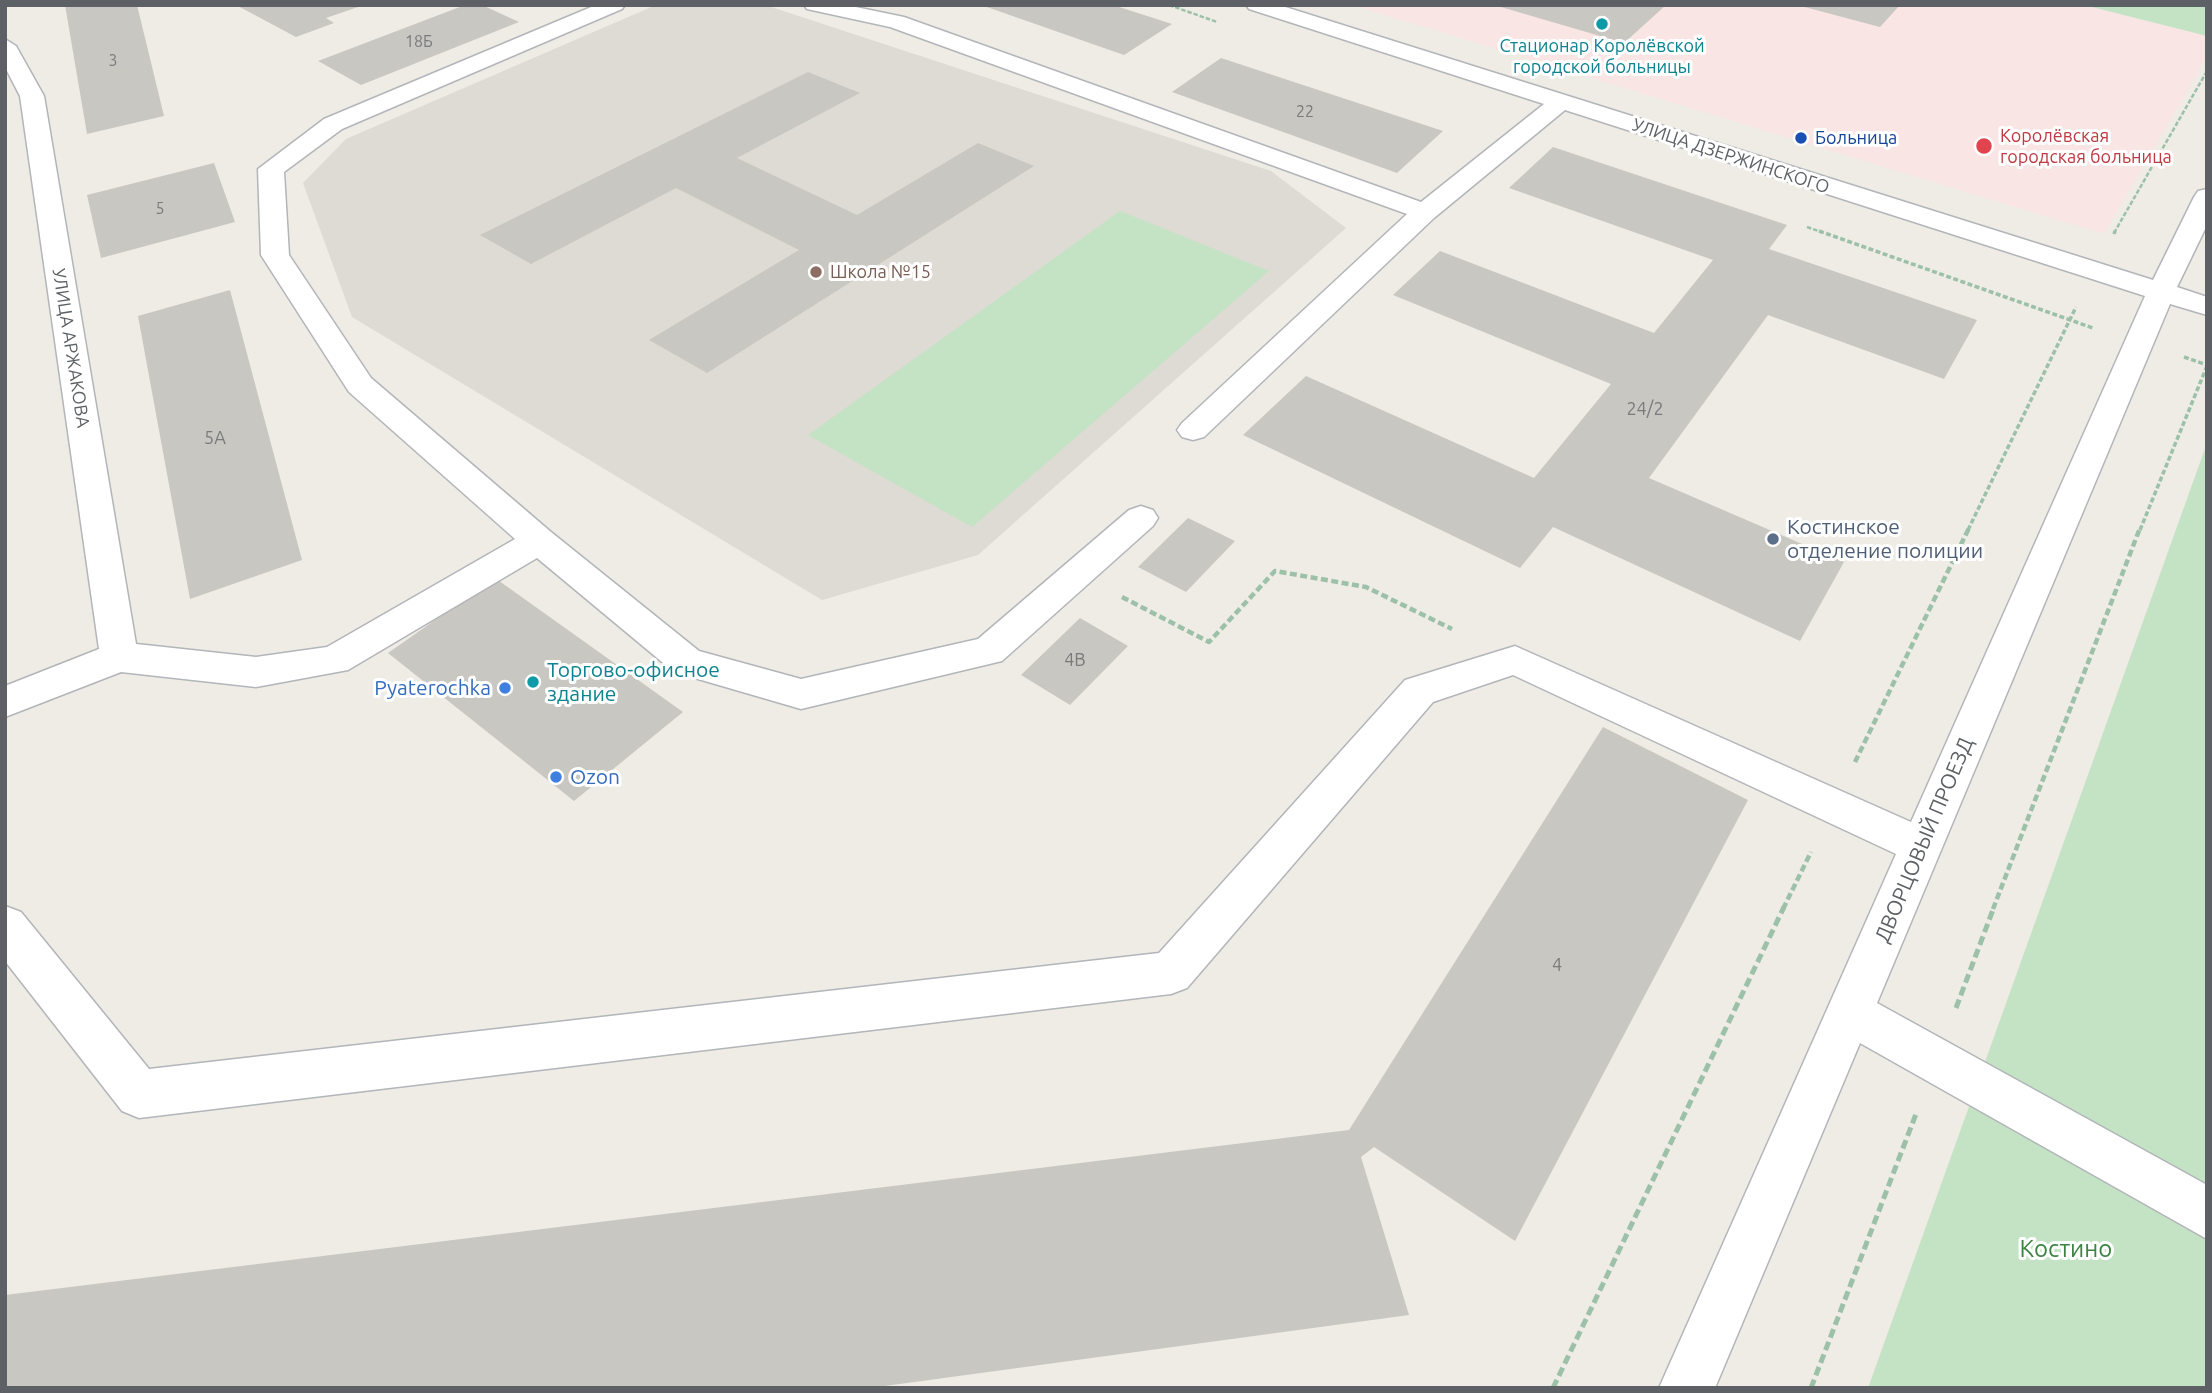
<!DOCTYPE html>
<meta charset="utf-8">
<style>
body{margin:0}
#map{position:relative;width:2212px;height:1393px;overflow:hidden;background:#eeece5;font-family:Ubuntu,sans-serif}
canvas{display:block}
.frame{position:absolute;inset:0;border:7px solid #5d6064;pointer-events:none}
</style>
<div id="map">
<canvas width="2212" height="1393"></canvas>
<div class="frame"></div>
</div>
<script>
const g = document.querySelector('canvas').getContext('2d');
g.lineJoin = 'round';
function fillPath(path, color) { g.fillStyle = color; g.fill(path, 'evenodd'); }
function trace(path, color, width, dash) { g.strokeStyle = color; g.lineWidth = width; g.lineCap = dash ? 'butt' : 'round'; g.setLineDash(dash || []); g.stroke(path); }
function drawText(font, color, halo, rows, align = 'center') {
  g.font = font + ' Ubuntu,sans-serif'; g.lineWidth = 6; g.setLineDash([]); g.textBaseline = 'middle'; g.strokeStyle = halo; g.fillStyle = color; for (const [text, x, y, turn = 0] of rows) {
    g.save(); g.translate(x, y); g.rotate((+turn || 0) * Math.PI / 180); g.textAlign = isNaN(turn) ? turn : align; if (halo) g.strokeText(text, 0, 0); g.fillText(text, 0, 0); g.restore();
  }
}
fillPath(new Path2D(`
 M656,5H765L1271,171L1346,228L978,555L822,600L352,317L303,183L346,139Z`), '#dddbd3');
fillPath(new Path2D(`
 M1352,5H2207V57L2104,234Z`), '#f9e5e3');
fillPath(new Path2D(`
 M2084,5H2207V36Z
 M1120,211L1269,271L972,527L808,435Z
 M2207,443V1388H1868Z`), '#c4e3c5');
fillPath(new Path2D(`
 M65,5H137L164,116L87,134Z
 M236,5H361V6L326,18L334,23L296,37Z
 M465,5H482L519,22L361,85L318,61Z
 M981,5H1113L1172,24L1124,55Z
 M1494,5H1666L1624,43Z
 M1797,5H1900L1880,27Z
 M1221,58L1443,131L1397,173L1172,92Z
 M808,72L860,93L737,158L857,215L978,143L1034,166L707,373L649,340L799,250L676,188L531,264L480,235Z
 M1553,147L1787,225L1769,249L1977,320L1944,379L1768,315L1649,478L1844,562L1800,641L1553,527L1520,568L1243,435L1306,376L1534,478L1611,384L1393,295L1440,251L1654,333L1713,260L1509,188Z
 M214,163L235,222L101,258L87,195Z
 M230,290L302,560L190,599L138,316Z
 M1188,518L1235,541L1186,592L1138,567Z
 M495,578L683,712L574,801L388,653Z
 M1080,618L1128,646L1070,705L1021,675Z
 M1603,727L1748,800L1515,1241L1374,1147L1361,1157L1409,1315L870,1388H5V1295L1349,1130Z`), '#c9c7c2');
const minor = new Path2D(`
 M596,5H625L622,9L342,129L284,172L289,255L371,378L551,532L699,651L801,679L978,639L1129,510L1141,506L1153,510L1158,518L1153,526L1002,661L801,709L674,672L537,558L348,670L256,687L121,672L5,717V686L99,649L20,96L5,67V39L16,46L44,96L136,644L256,657L327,647L515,539L349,392L261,255L258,169L324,119Z
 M804,5H846L904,17L1421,202L1544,104L1249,9L1246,5H1279L2153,280L2194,197L2198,191L2207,189V225L2177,287L2207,297V315L2170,304L1877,1003L2207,1185V1239L1860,1043L1715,1388H1659L1896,854L1513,675L1433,702L1187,988L1171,994L139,1118L122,1111L5,961V906L21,912L149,1069L1159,953L1405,680L1515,646L1911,822L2145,296L1565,110L1434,218L1204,437L1193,440L1182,437L1177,430L1182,423L1407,214L890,27L807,9Z`);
trace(minor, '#b2b5b9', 3);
trace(new Path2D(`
 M1169,5L1217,22
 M1807,227L1824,233
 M2114,233L2207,71`), '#9cc1a8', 2.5, [4.5, 2]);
trace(new Path2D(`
 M1819,231L2093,328
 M2114,234L2115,231
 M2184,357L2207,365
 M1968,530L2076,307
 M2140,530L2207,366`), '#9cc1a8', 3.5, [5, 2.5]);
trace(new Path2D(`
 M1122,597L1209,642L1275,571L1366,587L1452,629
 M1855,762L1969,528
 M1783,909L1811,852
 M1993,909L2140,528`), '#9cc1a8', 4.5, [7, 3.5]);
trace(new Path2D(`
 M1956,1008L1994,907
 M1553,1388L1784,907
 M1811,1388L1916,1114`), '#9cc1a8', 5, [9, 4.5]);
fillPath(minor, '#fff');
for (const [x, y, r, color] of [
 [1602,24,7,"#0f9aa8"],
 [1801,138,7,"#1a4fb4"],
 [1984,146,9,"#e0444e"],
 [816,272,7,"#8d6e63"],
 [1773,539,7,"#5c6f8a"],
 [533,682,7,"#0f9aa8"],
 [505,688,7,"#3f7fe0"],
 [556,777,7,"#3f7fe0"]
]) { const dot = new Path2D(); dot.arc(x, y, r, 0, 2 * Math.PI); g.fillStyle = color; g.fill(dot); trace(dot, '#fff', 2.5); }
drawText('16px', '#787a7c', null, [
 ["18Б",419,42],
 ["3",113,61],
 ["22",1305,112],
 ["5",160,209]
]);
drawText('18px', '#0d838f', '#fff', [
 ["Стационар Королёвской",1602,46],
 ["городской больницы",1602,67]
]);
drawText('18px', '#be3a42', '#fff', [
 ["Королёвская",2000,136],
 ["городская больница",2000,157]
], 'left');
drawText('18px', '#164399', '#fff', [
 ["Больница",1815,138]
], 'left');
drawText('18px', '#5d6064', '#fff', [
 ["УЛИЦА ДЗЕРЖИНСКОГО",1731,156,18],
 ["УЛИЦА АРЖАКОВА",71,348,81]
]);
drawText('18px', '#785e54', '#fff', [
 ["Школа №15",830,272]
], 'left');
drawText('18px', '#787a7c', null, [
 ["24/2",1645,409],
 ["5А",215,438],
 ["4В",1075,660],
 ["4",1557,965]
]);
drawText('21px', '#4e5e75', '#fff', [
 ["Костинское",1787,527],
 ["отделение полиции",1787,551]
], 'left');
drawText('21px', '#0d838f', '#fff', [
 ["Торгово-офисное",547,670],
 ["здание",547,694]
], 'left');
drawText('21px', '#366cbe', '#fff', [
 ["Pyaterochka",491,688],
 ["Ozon",570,777,"left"]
], 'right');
drawText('21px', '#5d6064', '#fff', [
 ["ДВОРЦОВЫЙ ПРОЕЗД",1924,840,-67]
]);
drawText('24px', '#3d8343', '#fff', [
 ["Костино",2066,1249]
]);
</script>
